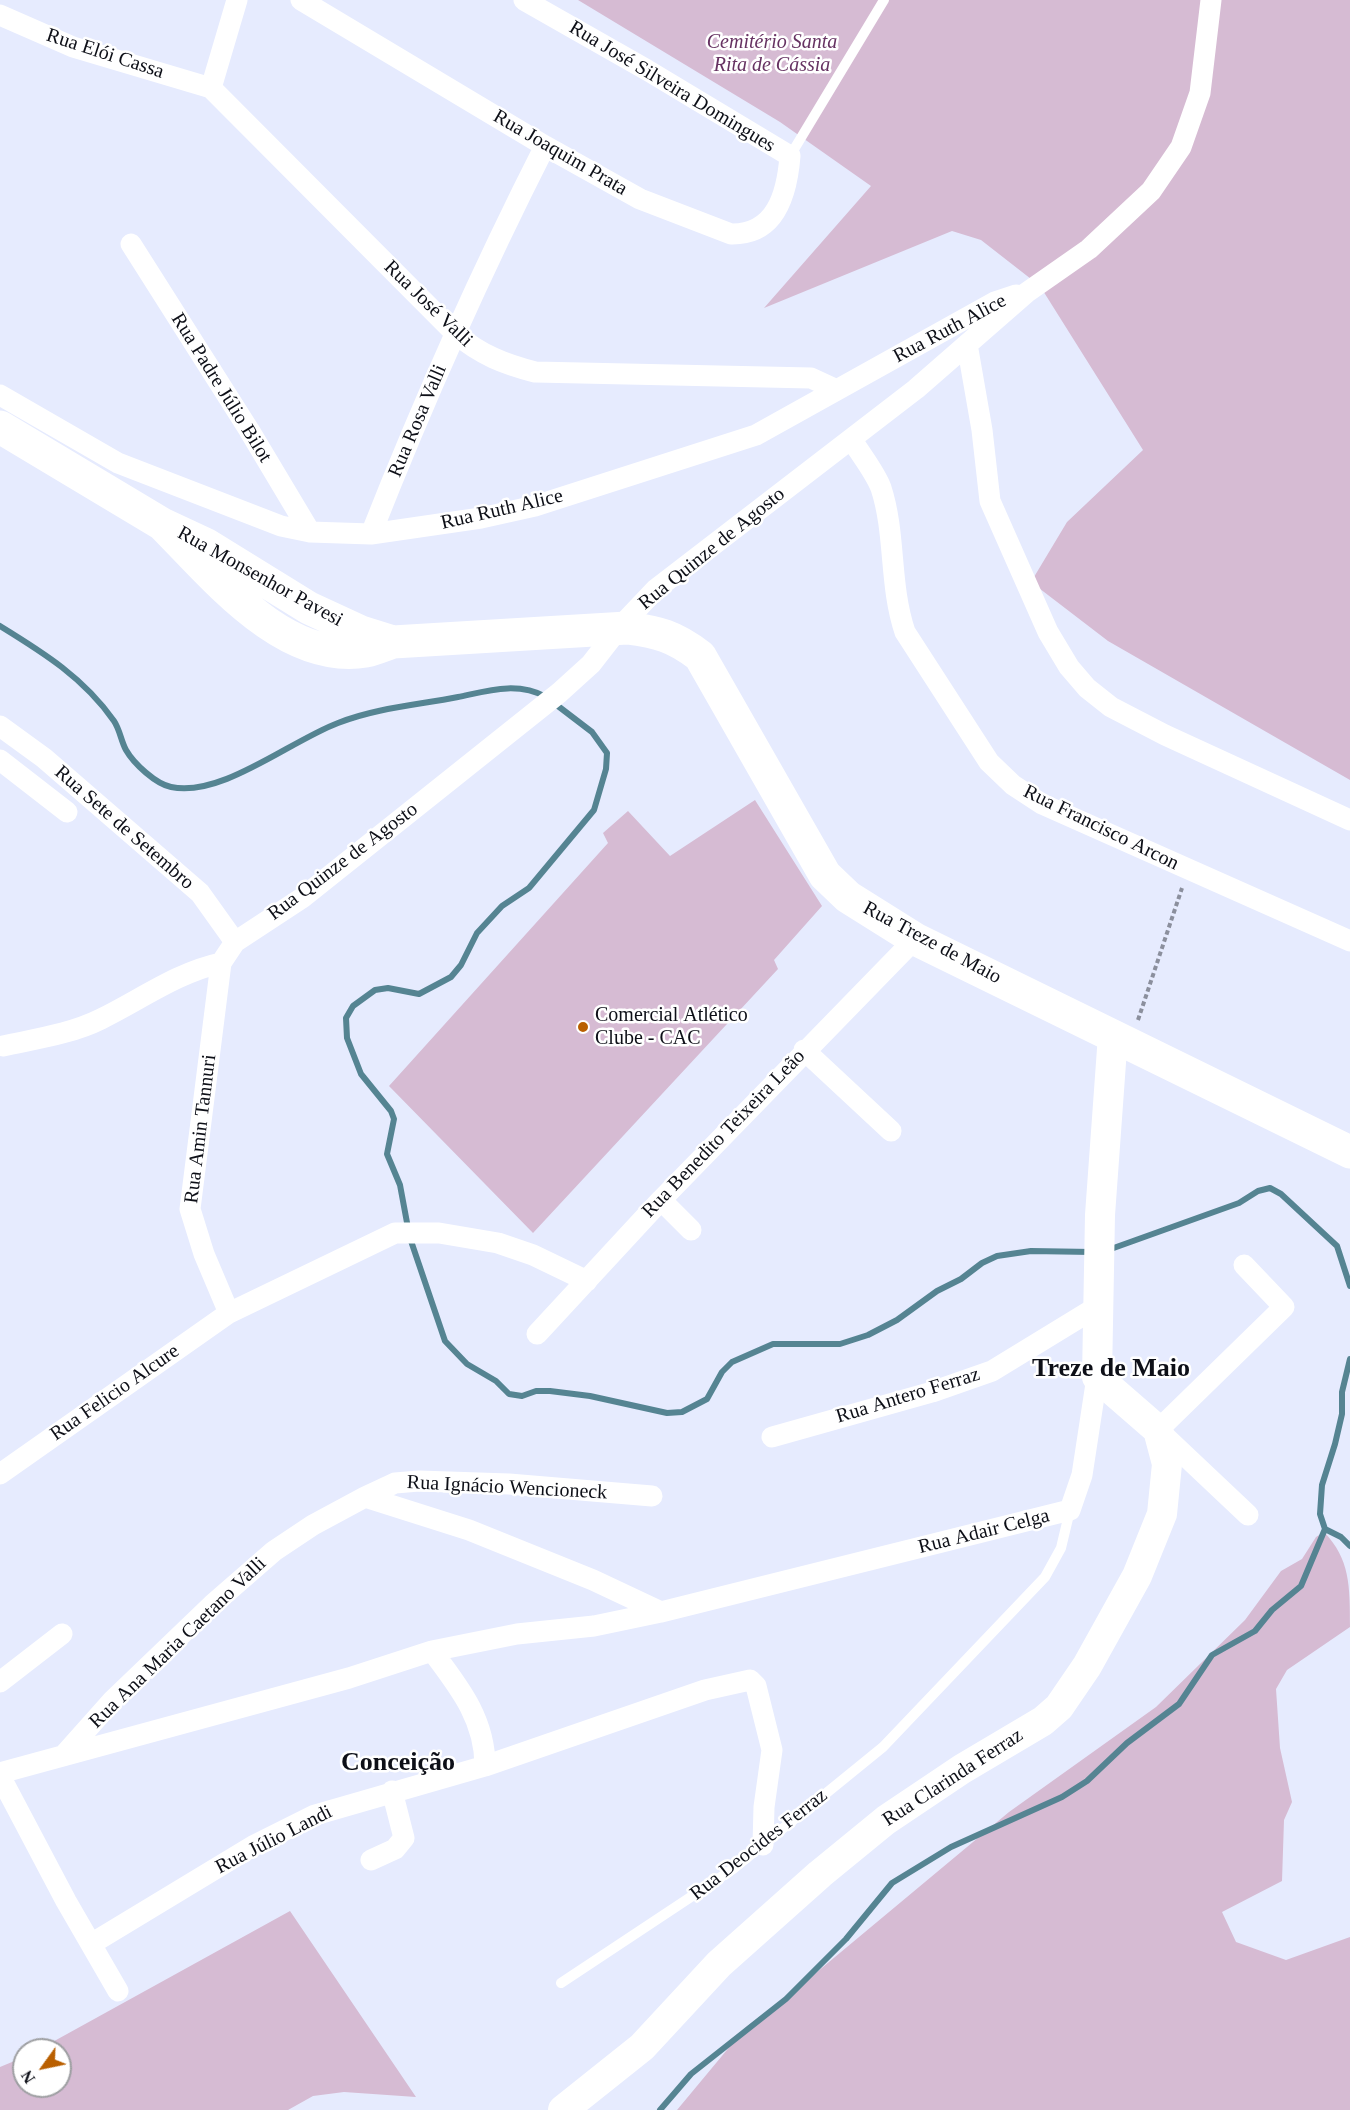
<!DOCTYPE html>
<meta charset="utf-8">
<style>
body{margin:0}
#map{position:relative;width:1350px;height:2110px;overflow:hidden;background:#e6ebfe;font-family:"Times New Roman",serif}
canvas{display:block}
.north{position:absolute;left:12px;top:2038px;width:60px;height:60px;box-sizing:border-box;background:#fff;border:2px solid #9e9fa2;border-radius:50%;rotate:237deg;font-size:16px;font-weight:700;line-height:24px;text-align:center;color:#0d0f17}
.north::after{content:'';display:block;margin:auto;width:21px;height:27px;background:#b95f00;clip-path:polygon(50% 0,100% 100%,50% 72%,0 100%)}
</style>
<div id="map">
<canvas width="1350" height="2110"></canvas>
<div class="north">N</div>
</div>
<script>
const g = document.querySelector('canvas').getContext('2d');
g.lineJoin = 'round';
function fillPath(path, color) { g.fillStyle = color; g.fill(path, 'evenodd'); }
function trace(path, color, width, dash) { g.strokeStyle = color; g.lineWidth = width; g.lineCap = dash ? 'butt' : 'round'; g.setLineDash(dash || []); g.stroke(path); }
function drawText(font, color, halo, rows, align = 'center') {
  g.font = font + ' "Times New Roman",serif'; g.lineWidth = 5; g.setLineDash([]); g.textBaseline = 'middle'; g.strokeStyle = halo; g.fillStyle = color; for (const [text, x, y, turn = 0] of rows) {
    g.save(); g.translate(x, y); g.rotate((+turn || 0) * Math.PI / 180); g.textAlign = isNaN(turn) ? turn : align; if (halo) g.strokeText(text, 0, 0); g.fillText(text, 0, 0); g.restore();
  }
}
fillPath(new Path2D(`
 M578,0H1350V780L1108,641L1031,582L1067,522L1143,450L1040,286L981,240L952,231L764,308L871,186L780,122Z
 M755,800L822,906L774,960L778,969L533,1233L389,1086L608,843L603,833L628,811L670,856Z
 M1324,1532C1350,1559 1350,1586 1350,1627L1287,1670L1276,1689L1280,1748L1292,1802L1284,1820L1282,1881L1222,1912L1236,1942L1286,1960L1350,1937V2110H677L746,2027L799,1987L1009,1812L1156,1707L1245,1620L1281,1571L1302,1559L1316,1537Z
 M290,1911L416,2097L344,2092L313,2096L288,2110H0V2067L24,2057V2086H60V2050H38Z`), '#d6bbd3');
trace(new Path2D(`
 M0,626C44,653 84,678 114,721C120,730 121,741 126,750C134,764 156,784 171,787C221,798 290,741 338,723C376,708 417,705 458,697C487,691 517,681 546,697
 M408,1228L400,1185L387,1154L394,1119L391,1111L361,1074L347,1038L346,1018L353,1006L375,990L388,988L419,994L451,977L461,965L477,933L502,906L529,888L594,810L606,769L607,753L592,732L554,703
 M410,1238L445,1341L467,1364L496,1381L509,1394L522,1396L536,1391H550L590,1396L667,1413L682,1412L707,1399L722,1372L732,1362L773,1344H840L868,1335L897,1320L937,1291L961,1279L982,1263L997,1256L1031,1251L1092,1252
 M1108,1250L1239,1203L1258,1191L1270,1188L1281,1194L1337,1246L1350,1286
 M1325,1529L1341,1537L1350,1546
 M660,2110L691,2074L786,1999L846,1939L892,1883L951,1847L1062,1797L1087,1781L1127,1743L1179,1704L1212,1655L1255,1631L1272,1610L1301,1586L1325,1529L1320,1514L1322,1485L1335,1444L1342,1414V1392L1350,1359`), '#558492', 6);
trace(new Path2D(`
 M1138,1020L1182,888`), '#8b8f9d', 4, [4.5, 3]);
trace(new Path2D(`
 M790,156L884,0
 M561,1983L733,1869L883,1747L1045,1577L1061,1548L1070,1510`), '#fff', 10);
trace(new Path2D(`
 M237,0L211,88L456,334C481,355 504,364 535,372L811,378L837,390
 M301,0L545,146L640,199L731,234C776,235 787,194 790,156L647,70L524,0
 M0,15L73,47L211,88
 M131,244L249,430L310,532
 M967,344L982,430L990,501L1048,632L1069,667L1087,688L1111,707L1165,735L1350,820
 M0,395L118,463L281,526L310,532L371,534L481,518L535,506L756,435L995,302L1016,295
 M852,440C861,455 875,472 881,488C896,534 889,585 905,632L989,762L1013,785L1042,804L1350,941
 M371,534C423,402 481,272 545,146
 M0,726L44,758L200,893L235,942
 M0,760L67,812
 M3,1046C35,1039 71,1034 101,1019C140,1000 178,972 221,963
 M804,1050L891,1131
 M661,1200L691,1230
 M1244,1265L1284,1307L1158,1430L1248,1515
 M229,1313L204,1254L190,1209L221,963L235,942L302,898L559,693L591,664L619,628L656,589L916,389L1026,293L1089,249L1151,191L1181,147L1200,93L1211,0
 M537,1334L661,1200L915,939
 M772,1437L932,1392L992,1371L1100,1305
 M0,1474L229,1313L395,1233H439L498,1243L533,1255L587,1281
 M365,1497L395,1483L419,1481L509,1484L652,1496
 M432,1651C459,1687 485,1719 485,1766
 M0,1682L62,1634
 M64,1755L113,1700L212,1605L274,1551L313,1525L365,1497L469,1530L593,1580L661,1612
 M0,1773L349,1678L432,1651L517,1634L594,1626L661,1612L1070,1510L1082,1475L1097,1377
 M0,1776L66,1901L118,1991
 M371,1860L395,1849L404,1838L392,1791
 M91,1944L253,1846L315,1815L485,1766L705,1690L750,1680L756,1686L772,1750L764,1807L763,1845`), '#fff', 21);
trace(new Path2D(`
 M563,2110L642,2047L719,1964L820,1874L886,1820L962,1769L1043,1721L1059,1707L1087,1666L1137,1576L1162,1514L1167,1464L1158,1430L1097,1377L1100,1215L1113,1035`), '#fff', 30);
trace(new Path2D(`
 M0,427L162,524L207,545L309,608L361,632L393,642
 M162,524C214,576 284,665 366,651C375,649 384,645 393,642L627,628C658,632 674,636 700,656L825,875L848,897L915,939L1350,1152`), '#fff', 33);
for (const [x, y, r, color] of [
 [583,1027,6,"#b95f00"]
]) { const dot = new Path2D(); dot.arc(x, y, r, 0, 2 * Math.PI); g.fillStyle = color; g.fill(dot); trace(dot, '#fff', 2); }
drawText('italic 20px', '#663262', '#fff', [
 ["Cemitério Santa",772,43],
 ["Rita de Cássia",772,66]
]);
drawText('20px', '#0d0f17', '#fff', [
 ["Rua Elói Cassa",105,54,18],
 ["Rua José Silveira Domingues",672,87,31],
 ["Rua Joaquim Prata",560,153,30],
 ["Rua José Valli",428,304,44],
 ["Rua Ruth Alice",950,329,-28],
 ["Rua Padre Júlio Bilot",221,388,58],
 ["Rua Rosa Valli",418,421,-67],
 ["Rua Ruth Alice",502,510,-13],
 ["Rua Quinze de Agosto",712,549,-39],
 ["Rua Monsenhor Pavesi",260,577,29],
 ["Rua Sete de Setembro",124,828,41],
 ["Rua Francisco Arcon",1101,828,26],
 ["Rua Quinze de Agosto",343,862,-37],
 ["Rua Treze de Maio",932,943,28],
 ["Rua Amin Tannuri",201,1129,-83],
 ["Rua Benedito Teixeira Leão",724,1134,-46],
 ["Rua Felicio Alcure",115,1393,-35],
 ["Rua Antero Ferraz",908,1396,-17],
 ["Rua Ignácio Wencioneck",507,1488,3],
 ["Rua Adair Celga",984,1532,-14],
 ["Rua Ana Maria Caetano Valli",178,1643,-44],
 ["Rua Clarinda Ferraz",953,1778,-33],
 ["Rua Júlio Landi",274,1840,-27],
 ["Rua Deocides Ferraz",759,1845,-38]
]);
drawText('20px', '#0d0f17', '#fff', [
 ["Comercial Atlético",595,1016],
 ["Clube - CAC",595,1039]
], 'left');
drawText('bold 26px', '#0d0f17', '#fff', [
 ["Treze de Maio",1111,1369],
 ["Conceição",398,1763]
]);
</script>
